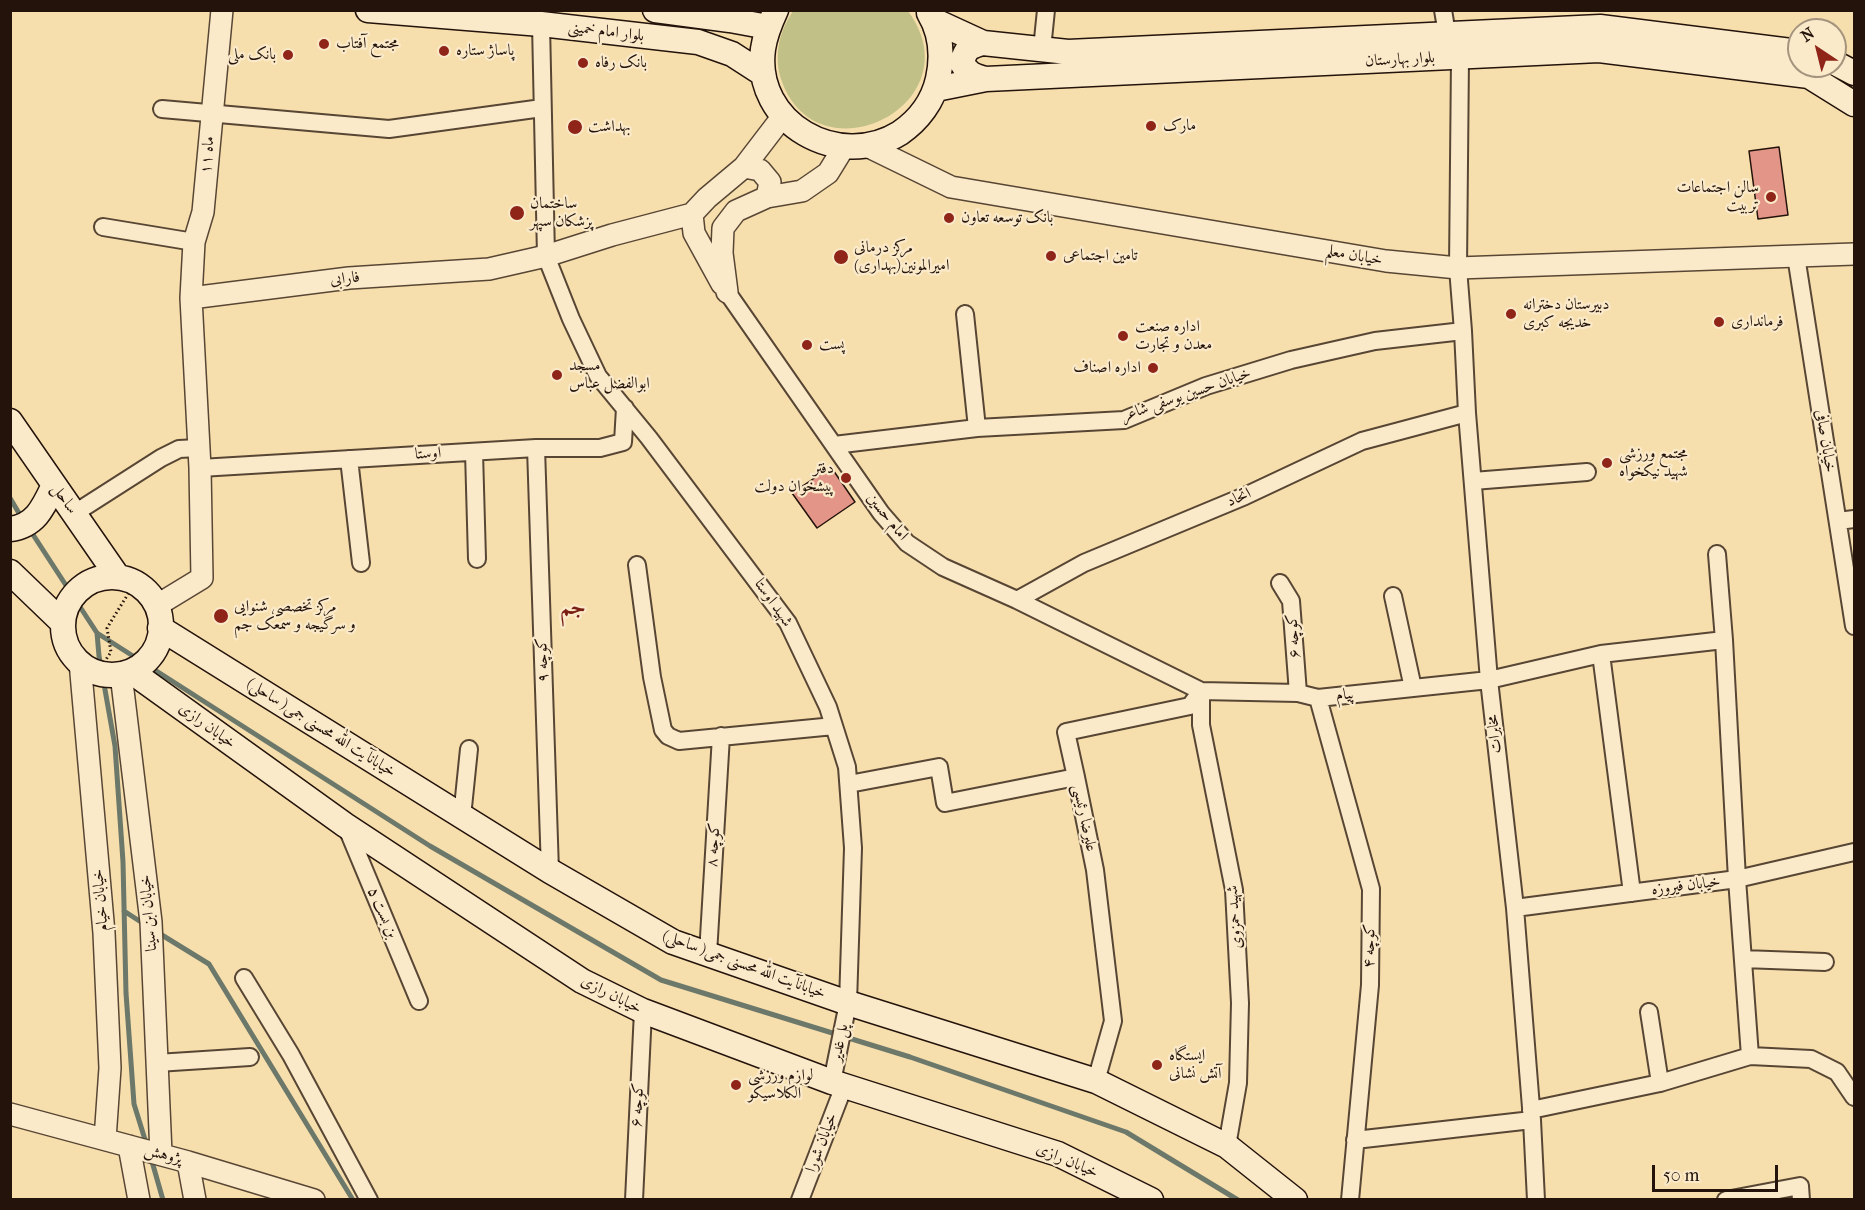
<!DOCTYPE html>
<meta charset="utf-8">
<style>
body{margin:0}
#map{position:relative;width:1865px;height:1210px;overflow:hidden;background:#f7dead;font-family:"IM FELL French Canon",serif}
canvas{display:block}
.frame{position:absolute;inset:0;border:12px solid #23130b;pointer-events:none}
.north{position:absolute;left:1787px;top:18px;width:60px;height:60px;box-sizing:border-box;background:#faeaca;border:2px solid #a4947e;border-radius:50%;rotate:325deg;font-size:16px;font-weight:700;line-height:24px;text-align:center;color:#23130b}
.north::after{content:'';display:block;margin:auto;width:21px;height:27px;background:#8f2418;clip-path:polygon(50% 0,100% 100%,50% 72%,0 100%)}
.scale{position:absolute;left:1652px;top:1165px;width:126px;height:27px;box-sizing:border-box;border:3px solid #23130b;border-top:0;padding-left:8px;font-size:18px;line-height:21px;white-space:nowrap;color:#23130b;-webkit-text-stroke:4px #faeaca;paint-order:stroke}
</style>
<div id="map">
<canvas width="1865" height="1210"></canvas>
<div class="frame"></div>
<div class="north">N</div>
<div class="scale">50 m</div>
</div>
<script>
const g = document.querySelector('canvas').getContext('2d');
g.lineJoin = 'round';
function fillPath(path, color) { g.fillStyle = color; g.fill(path, 'evenodd'); }
function trace(path, color, width, dash) { g.strokeStyle = color; g.lineWidth = width; g.lineCap = dash ? 'butt' : 'round'; g.setLineDash(dash || []); g.stroke(path); }
function drawText(font, color, halo, rows, align = 'center') {
  g.font = font + ' "IM FELL French Canon",Amiri,serif'; g.lineWidth = 4.5; g.setLineDash([]); g.textBaseline = 'middle'; g.strokeStyle = halo; g.fillStyle = color; for (const [text, x, y, turn = 0] of rows) {
    g.save(); g.translate(x, y); g.rotate((+turn || 0) * Math.PI / 180); g.textAlign = isNaN(turn) ? turn : align; if (halo) g.strokeText(text, 0, 0); g.fillText(text, 0, 0); g.restore();
  }
}
fillPath(new Path2D(`
 M794,10L908,11C977,105 813,185 780,76C774,53 780,29 794,10Z`), '#c1c086');
trace(new Path2D(`
 M10,498L23,520
 M30,530L97,633L430,846L661,980L910,1057L1126,1132L1238,1200
 M97,633L99,656L115,746L123,862L126,993L134,1104L147,1146
 M124,911L144,924
 M157,932L209,964L353,1200
 M151,1158L163,1200`), '#6c786a', 5);
const building = new Path2D(`
 M1779,147L1788,215L1758,219L1749,151Z
 M831,467L855,502L817,528L792,493Z`);
fillPath(building, '#e39687');
trace(building, '#23130b', 1.5);
const minor = new Path2D(`
 M1443,10L1447,34
 M541,24L546,256L571,319L598,376L649,438L788,623L828,707L847,767L853,848L848,1003L832,1082
 M1042,49L1046,10
 M1460,57L1458,268L1463,331L1467,413L1489,680L1515,908L1532,1120L1536,1200
 M162,109L389,129L542,108
 M103,227L194,242
 M1796,256L1854,626
 M727,292L881,513L907,543L943,567L1017,600L1201,691L1298,693L1318,698L1489,680L1601,654L1724,640L1737,879L1750,1056
 M965,314L977,428
 M834,445L977,428L1124,420L1206,386L1291,360L1375,341L1463,331
 M536,448L550,871
 M474,452L477,559
 M349,459L361,563
 M200,468L536,448H600L623,442L625,408
 M1473,481L1587,472
 M75,513L161,458L179,449L198,448
 M1838,521L1854,519
 M1717,554L1724,640
 M637,565L652,677L663,730L668,736L679,741L834,726
 M1280,583L1291,601L1298,693
 M1393,596L1413,688
 M1017,600L1084,563L1245,496L1362,441L1467,413
 M1601,654L1632,893
 M1201,691V725L1234,890L1240,1003L1238,1083L1227,1146
 M1318,698L1371,889L1370,985L1350,1200
 M1076,777L1066,732L1190,706L1201,691
 M849,784L939,767L945,803L1076,777L1095,870L1113,1021L1096,1081
 M462,817L469,749
 M346,826L419,1001
 M1515,908L1737,879L1854,852
 M708,954L721,736
 M1743,959L1825,962
 M244,978L291,1055L369,1200
 M1649,1012L1660,1083
 M157,1063L250,1057
 M1531,1110L1660,1083L1750,1056L1811,1059L1837,1072L1854,1097
 M1355,1140L1532,1120
 M634,1200L643,1011
 M800,1200L844,1086
 M1726,1200L1800,1186L1801,1200`);
const tertiary = new Path2D(`
 M867,146L951,187L1386,261L1458,268L1854,254
 M744,167L760,170L770,182L767,197
 M692,214L694,233L722,284
 M727,292L722,253L723,228L736,211L767,197L802,191L828,173L844,147
 M191,298L349,278L489,269L546,256L612,235L692,214L707,198L744,167L783,116
 M156,606L202,578L200,468L191,298L194,242L203,212L222,10
 M80,662L104,933L110,1068L105,1139
 M121,674L151,922L161,1154
 M10,1114L188,1162L314,1200
 M129,1146L139,1200
 M188,1162L195,1200`);
const secondary = new Path2D(`
 M368,10L541,24L698,42L732,54L763,74
 M655,10L730,20L768,27
 M776,10C770,23 765,35 763,49C753,124 839,171 900,133C919,120 933,101 938,79C943,56 941,33 929,13
 M933,20L983,43L1068,52L1600,27L1799,52
 M983,43C970,46 965,49 962,63C968,74 974,76 986,79
 M1835,63L1854,73
 M936,89L986,79L1599,50L1809,76L1854,104
 M10,421L118,577
 M10,529C36,526 44,506 54,485
 M10,572L63,623
 M63 626a49 49 0 1 1 98 0a49 49 0 1 1-98 0Z
 M160,628L550,871L673,942L848,1003L1096,1081L1227,1146L1295,1200
 M132,672L345,825L582,981L643,1011L832,1082L1058,1154L1151,1200`);
trace(minor, '#584634', 20);
trace(tertiary, '#584634', 24);
trace(secondary, '#23130b', 27);
trace(new Path2D(`
 M99,670L111,652L107,628L128,594`), '#23130b', 3, [1.5, 3]);
trace(minor, '#faeaca', 16);
trace(tertiary, '#faeaca', 21);
trace(secondary, '#faeaca', 24);
for (const [x, y, r, color] of [
 [324,44,6,"#8f2418"],
 [444,51,6,"#8f2418"],
 [288,55,6,"#8f2418"],
 [583,63,6,"#8f2418"],
 [1151,126,6,"#8f2418"],
 [575,127,8,"#8f2418"],
 [1771,197,6,"#8f2418"],
 [517,213,8,"#8f2418"],
 [949,218,6,"#8f2418"],
 [1051,256,6,"#8f2418"],
 [841,257,8,"#8f2418"],
 [1511,314,6,"#8f2418"],
 [1719,322,6,"#8f2418"],
 [1123,336,6,"#8f2418"],
 [807,345,6,"#8f2418"],
 [1153,368,6,"#8f2418"],
 [557,375,6,"#8f2418"],
 [1607,463,6,"#8f2418"],
 [846,478,6,"#8f2418"],
 [221,616,8,"#8f2418"],
 [1157,1065,6,"#8f2418"],
 [736,1085,6,"#8f2418"]
]) { const dot = new Path2D(); dot.arc(x, y, r, 0, 2 * Math.PI); g.fillStyle = color; g.fill(dot); trace(dot, '#faeaca', 2); }
drawText('16px', '#23130b', '#faeaca', [
 ["بلوار امام خمینی",606,32,7],
 ["بلوار بهارستان",1400,60,-3],
 ["ماه ۱۱",208,155,-85],
 ["خیابان معلم",1354,256,10],
 ["فارابی",345,279,-5],
 ["خیابان حسین یوسفی شاعر",1186,395,-19],
 ["خیابان صافی",1825,441,81],
 ["اوستا",428,454,-3],
 ["اتحاد",1239,498,-24],
 ["ساحل",64,499,54],
 ["امام حسین",887,517,51],
 ["شهید اوستا",773,603,55],
 ["کوچه ۶",1294,636,-94],
 ["کوچه ۹",543,660,-92],
 ["پیام",1345,695,-6],
 ["خیابان رازی",207,726,36],
 ["خیابانآیت الله محسنی جمی( ساحلی)",321,728,32],
 ["مخابرات",1495,734,-96],
 ["علیرضا رئیسی",1084,818,78],
 ["کوچه ۸",714,845,-86],
 ["خیابان فیروزه",1686,886,-7],
 ["خیابان خیام",101,900,-95],
 ["خیابان ابن سینا",149,913,-95],
 ["بن بست ۵",382,913,67],
 ["شهید حمزوی",1235,917,-94],
 ["کوچه ۴",1370,946,-89],
 ["خیابانآیت الله محسنی جمی( ساحلی)",744,965,20],
 ["خیابان رازی",611,995,27],
 ["پل غدیر",840,1043,-79],
 ["کوچه ۶",638,1105,-87],
 ["خیابان شورا",822,1143,-69],
 ["پژوهش",163,1155,15],
 ["خیابان رازی",1067,1161,23]
]);
drawText('16px', '#23130b', '#faeaca', [
 ["مجتمع آفتاب",336,44],
 ["پاساژ ستاره",456,51],
 ["بانک ملی",276,55,"right"],
 ["بانک رفاه",595,63],
 ["مارک",1163,126],
 ["بهداشت",588,127],
 ["سالن اجتماعات",1759,188,"right"],
 ["تربیت",1759,206,"right"],
 ["ساختمان",530,204],
 ["پزشکان سپهر",530,222],
 ["بانک توسعه تعاون",961,218],
 ["مرکز درمانی",854,248],
 ["امیرالمونین(بهداری)",854,266],
 ["تامین اجتماعی",1063,256],
 ["دبیرستان دخترانه",1523,305],
 ["خدیجه کبری",1523,323],
 ["فرمانداری",1731,322],
 ["اداره صنعت",1135,327],
 ["معدن و تجارت",1135,345],
 ["پست",819,345],
 ["مسجد",569,366],
 ["ابوالفضل عباس",569,384],
 ["اداره اصناف",1141,368,"right"],
 ["مجتمع ورزشی",1619,454],
 ["شهید نیکخواه",1619,472],
 ["دفتر",834,469,"right"],
 ["پیشخوان دولت",834,487,"right"],
 ["مرکز تخصصی شنوایی",234,607],
 ["و سرگیجه و سمعک جم",234,625],
 ["ایستگاه",1169,1056],
 ["آتش نشانی",1169,1074],
 ["لوازم ورزشی",748,1076],
 ["الکلاسیکو",748,1094]
], 'left');
drawText('bold 22px', '#7a1f14', '#faeaca', [
 ["جم",573,609]
]);
</script>
